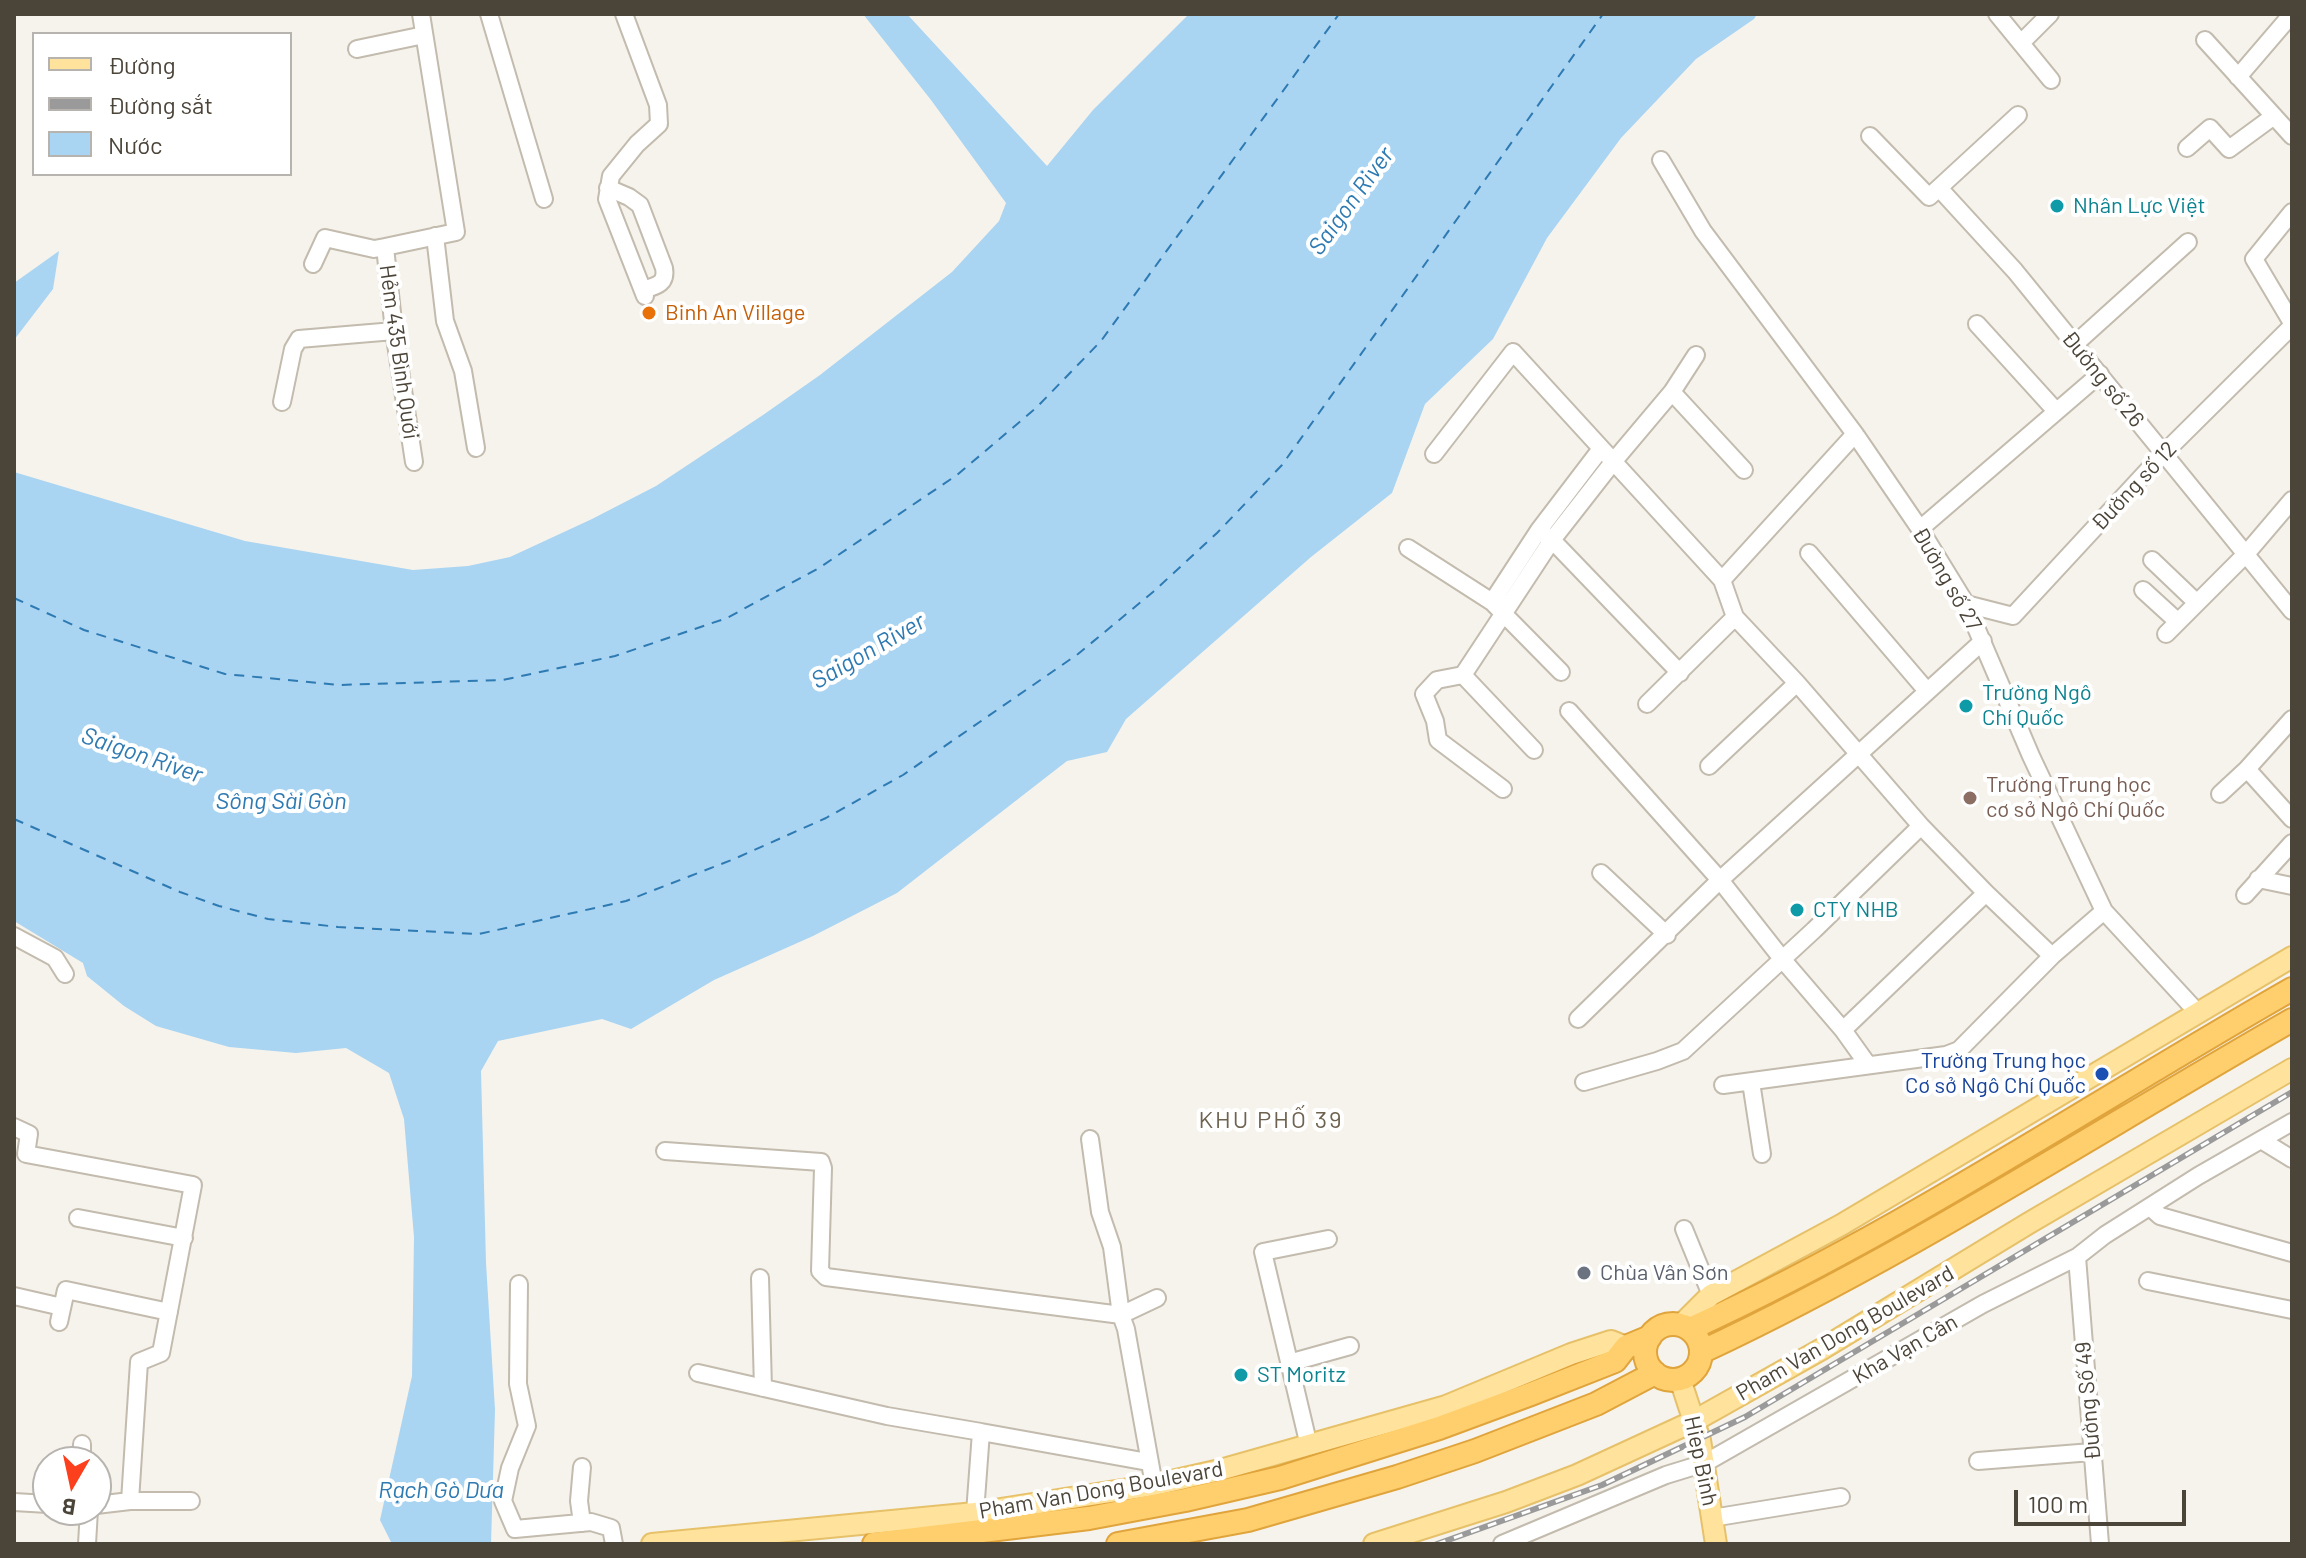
<!DOCTYPE html>
<meta charset="utf-8">
<style>
body{margin:0}
#map{position:relative;width:2306px;height:1558px;overflow:hidden;background:#f6f3ec;font-family:Barlow,sans-serif}
canvas{display:block}
.frame{position:absolute;inset:0;border:16px solid #4b4439;pointer-events:none}
.legend{position:absolute;left:32px;top:32px;width:260px;height:144px;box-sizing:border-box;background:#fff;border:2px solid #b7b4b0;margin:0;padding:10px 14px;list-style:none;font-size:24px;color:#4b4439}
.legend li{display:flex;align-items:center;gap:16px;height:40px}
.legend b{width:40px;border:2px solid #b7b4b0}
.north{position:absolute;left:32px;top:1446px;width:80px;height:80px;box-sizing:border-box;background:#fff;border:2px solid #b7b4b0;border-radius:50%;rotate:189deg;font-size:22px;font-weight:700;line-height:32px;text-align:center;color:#4b4439}
.north::after{content:'';display:block;margin:auto;width:28px;height:36px;background:#fc3f1d;clip-path:polygon(50% 0,100% 100%,50% 72%,0 100%)}
.scale{position:absolute;left:2014px;top:1490px;width:172px;height:36px;box-sizing:border-box;border:4px solid #4b4439;border-top:0;padding-left:10px;font-size:24px;line-height:28px;white-space:nowrap;color:#4b4439;-webkit-text-stroke:6px #fff;paint-order:stroke}
</style>
<div id="map">
<canvas width="2306" height="1558"></canvas>
<div class="frame"></div>
<ul class="legend">
<li><b style="height:10px;background:#ffe39c"></b>Đường</li>
<li><b style="height:10px;background:#9a9a9a"></b>Đường sắt</li>
<li><b style="height:22px;background:#a9d4f2"></b>Nước</li>
</ul>
<div class="north">B</div>
<div class="scale">100 m</div>
</div>
<script>
const g = document.querySelector('canvas').getContext('2d');
g.lineJoin = 'round';
function fillPath(path, color) { g.fillStyle = color; g.fill(path, 'evenodd'); }
function trace(path, color, width, dash) { g.strokeStyle = color; g.lineWidth = width; g.lineCap = dash ? 'butt' : 'round'; g.setLineDash(dash || []); g.stroke(path); }
function drawText(font, color, halo, rows, align = 'center') {
  g.font = font + ' Barlow,sans-serif'; g.lineWidth = 8; g.setLineDash([]); g.textBaseline = 'middle'; g.strokeStyle = halo; g.fillStyle = color; for (const [text, x, y, turn = 0] of rows) {
    g.save(); g.translate(x, y); g.rotate((+turn || 0) * Math.PI / 180); g.textAlign = isNaN(turn) ? turn : align; if (halo) g.strokeText(text, 0, 0); g.fillText(text, 0, 0); g.restore();
  }
}
fillPath(new Path2D(`
 M863,14H907L1047,166L1093,110L1189,14H1757L1754,19L1696,59L1621,138L1547,238L1493,339L1425,404L1392,493L1311,557L1126,719L1107,752L1067,761L897,893L813,936L714,980L631,1029L602,1019L498,1041L481,1071L486,1263L495,1410L491,1544H392L380,1520L412,1376L414,1237L404,1119L389,1073L346,1048L296,1053L229,1047L156,1026L124,1006L87,976L83,963L14,921V472L245,541L413,570L468,566L510,557L592,519L656,486L763,415L820,375L952,272L999,221L1006,203L931,100Z
 M59,251L53,289L14,340V283Z`), '#a9d4f2');
trace(new Path2D(`
 M14,598L84,630L225,674L339,685L503,680L615,656L727,618L819,568L957,475L1036,408L1101,341L1339,14
 M14,819L180,892L219,906L268,919L338,927L479,934L626,901L734,859L826,818L903,775L1078,654L1153,592L1217,533L1282,465L1603,14`), '#2e7ab2', 2, [10, 8]);
const minor = new Path2D(`
 M489,14L544,199
 M624,14L658,105L659,124L637,144L611,176L607,199L645,296
 M1997,14L2051,80
 M2205,40L2292,136
 M2022,42L2050,14
 M357,49L424,35
 M2238,77L2292,14
 M1870,136L1929,197L2018,115
 M2187,148L2210,128L2229,149L2274,116
 M1661,160L1703,231L1855,434L1920,529L1966,604L2031,756L2104,911L2199,1014
 M608,188L629,197L640,205L664,268C667,284 656,286 643,290
 M1939,188L2015,271L2292,611
 M2292,212L2254,259L2292,323
 M435,236L445,321L463,371L476,448
 M313,264L325,238L374,249L385,247
 M1977,324L2056,411
 M2075,344L2188,242
 M1672,392L1744,470
 M282,402L293,349L299,339L394,331
 M1434,454L1513,352L1722,580L1735,617L1797,683L1921,826L1986,893L2052,956
 M414,462L394,331L385,247L456,232L421,14
 M1920,529L2100,374
 M1539,530L1552,540L1680,673
 M1408,548L1492,602L1561,672
 M1809,553L1927,691
 M2152,560L2196,602
 M1722,580L1855,434
 M2143,590L2177,621
 M1492,602L1539,530L1600,450
 M1966,604L2013,616L2163,454L2292,326
 M2166,634L2246,554L2292,500
 M1463,675L1534,750
 M1647,704L1735,617
 M1569,711L1720,880L1783,960L1843,1030L1868,1065
 M1709,766L1797,683
 M2247,769L2292,819
 M1503,789L1438,740L1435,721L1424,694L1437,680L1463,675L1552,540L1613,462L1672,392L1696,355
 M2220,794L2247,769L2292,719
 M1601,873L1667,935
 M2258,879L2292,886
 M2245,895L2292,843
 M14,936L55,958L65,974
 M1578,1019L1720,880L1983,641
 M1843,1030L1986,893
 M1584,1082L1657,1061L1683,1051L1814,930L1921,826
 M1751,1082L1762,1154
 M1723,1085L1946,1055L1959,1050L2052,956L2104,911
 M14,1127L29,1134L26,1154L193,1185L161,1353L139,1362L130,1501L96,1505
 M1090,1139L1100,1212L1112,1247L1121,1315L1126,1329L1154,1485
 M2261,1140L2292,1159
 M665,1151L821,1162L823,1168L820,1271L826,1277L1121,1315L1157,1298
 M2150,1207L2160,1216L2292,1253
 M78,1218L184,1238
 M1684,1229L1711,1295
 M2077,1257L2100,1544
 M760,1278L763,1388
 M2148,1281L2292,1310
 M519,1284L518,1384L527,1426L510,1468L503,1501L515,1529L591,1522L611,1528L614,1544
 M14,1296L62,1307
 M59,1322L66,1290L169,1312
 M1289,1363L1350,1346
 M698,1373L887,1416L981,1432L975,1513
 M981,1432L1148,1462
 M1309,1446L1263,1252L1328,1239
 M1978,1461L2092,1452
 M82,1462V1444
 M130,1501H191
 M14,1502L48,1504
 M1712,1518L1841,1497
 M582,1523L579,1501L582,1467
 M87,1544L89,1510
 M1502,1544L1666,1475L1705,1463L1983,1304L2077,1257L2105,1235L2198,1176L2292,1122`);
const major = new Path2D(`
 M1681,1325L1711,1295L1841,1225L2292,957
 M1680,1379L1700,1440L1716,1544
 M652,1544L975,1513L1154,1485L1220,1470L1446,1406L1571,1354L1611,1341L1626,1347
 M1374,1544L1506,1502L1577,1475L1694,1421L1822,1349L2029,1223L2292,1069`);
const highway = new Path2D(`
 M1645 1352a28 28 0 1 1 56 0a28 28 0 1 1-56 0Z
 M1690,1329C1900,1233 2092,1103 2292,989
 M1701,1352C1906,1256 2096,1132 2292,1020
 M874,1544L1089,1518L1185,1500L1280,1478L1439,1428L1531,1394L1615,1361L1626,1347L1650,1337
 M1118,1544L1248,1520L1397,1477L1475,1451L1596,1404L1655,1373`);
trace(minor, '#c2bbae', 20);
trace(major, '#e6c16a', 24);
trace(highway, '#e0a43c', 26);
trace(minor, '#fff', 16);
trace(major, '#ffe39c', 20);
trace(highway, '#ffcf6e', 22);
const rail = new Path2D(`
 M1437,1544L1602,1485L1745,1417L2292,1092`);
trace(rail, '#9a9a9a', 6);
trace(rail, '#fff', 3, [9]);
for (const [x, y, r, color] of [
 [2057,206,8,"#0f9aa8"],
 [649,313,8,"#e8710a"],
 [1966,706,8,"#0f9aa8"],
 [1970,798,8,"#8d6e63"],
 [1797,910,8,"#0f9aa8"],
 [2102,1074,8,"#1a4fb4"],
 [1584,1273,8,"#6b7280"],
 [1241,1375,8,"#0f9aa8"]
]) { const dot = new Path2D(); dot.arc(x, y, r, 0, 2 * Math.PI); g.fillStyle = color; g.fill(dot); trace(dot, '#fff', 3); }
drawText('22px', '#0d838f', '#fff', [
 ["Nhân Lực Việt",2073,206],
 ["Trường Ngô",1982,693],
 ["Chí Quốc",1982,718],
 ["CTY NHB",1813,910],
 ["ST Moritz",1257,1375]
], 'left');
drawText('22px', '#c56008', '#fff', [
 ["Binh An Village",665,313]
], 'left');
drawText('22px', '#4b4439', '#fff', [
 ["Hẻm 435 Bình Quới",399,352,82],
 ["Đường số 26",2103,379,51],
 ["Đường số 12",2134,486,-47],
 ["Đường số 27",1947,579,60],
 ["Pham Van Dong Boulevard",1845,1333,-30],
 ["Kha Vạn Cân",1905,1349,-30],
 ["Đường Số 49",2088,1401,-95],
 ["Hiep Binh",1701,1461,78],
 ["Pham Van Dong Boulevard",1101,1490,-10]
]);
drawText('22px', '#785e54', '#fff', [
 ["Trường Trung học",1986,785],
 ["cơ sở Ngô Chí Quốc",1986,810]
], 'left');
drawText('22px', '#164399', '#fff', [
 ["Trường Trung học",2086,1061],
 ["Cơ sở Ngô Chí Quốc",2086,1086]
], 'right');
drawText('22px', '#5b616d', '#fff', [
 ["Chùa Vân Sơn",1600,1273]
], 'left');
drawText('italic 24px', '#2e7ab2', '#fff', [
 ["Saigon River",1351,201,-54],
 ["Saigon River",868,651,-30],
 ["Saigon River",142,755,19],
 ["Sông Sài Gòn",281,801],
 ["Rạch Gò Dưa",441,1490]
]);
g.letterSpacing = '2px';
drawText('24px', '#6e6250', '#fff', [
 ["KHU PHỐ 39",1271,1120]
]);
g.letterSpacing = '0px';
</script>
